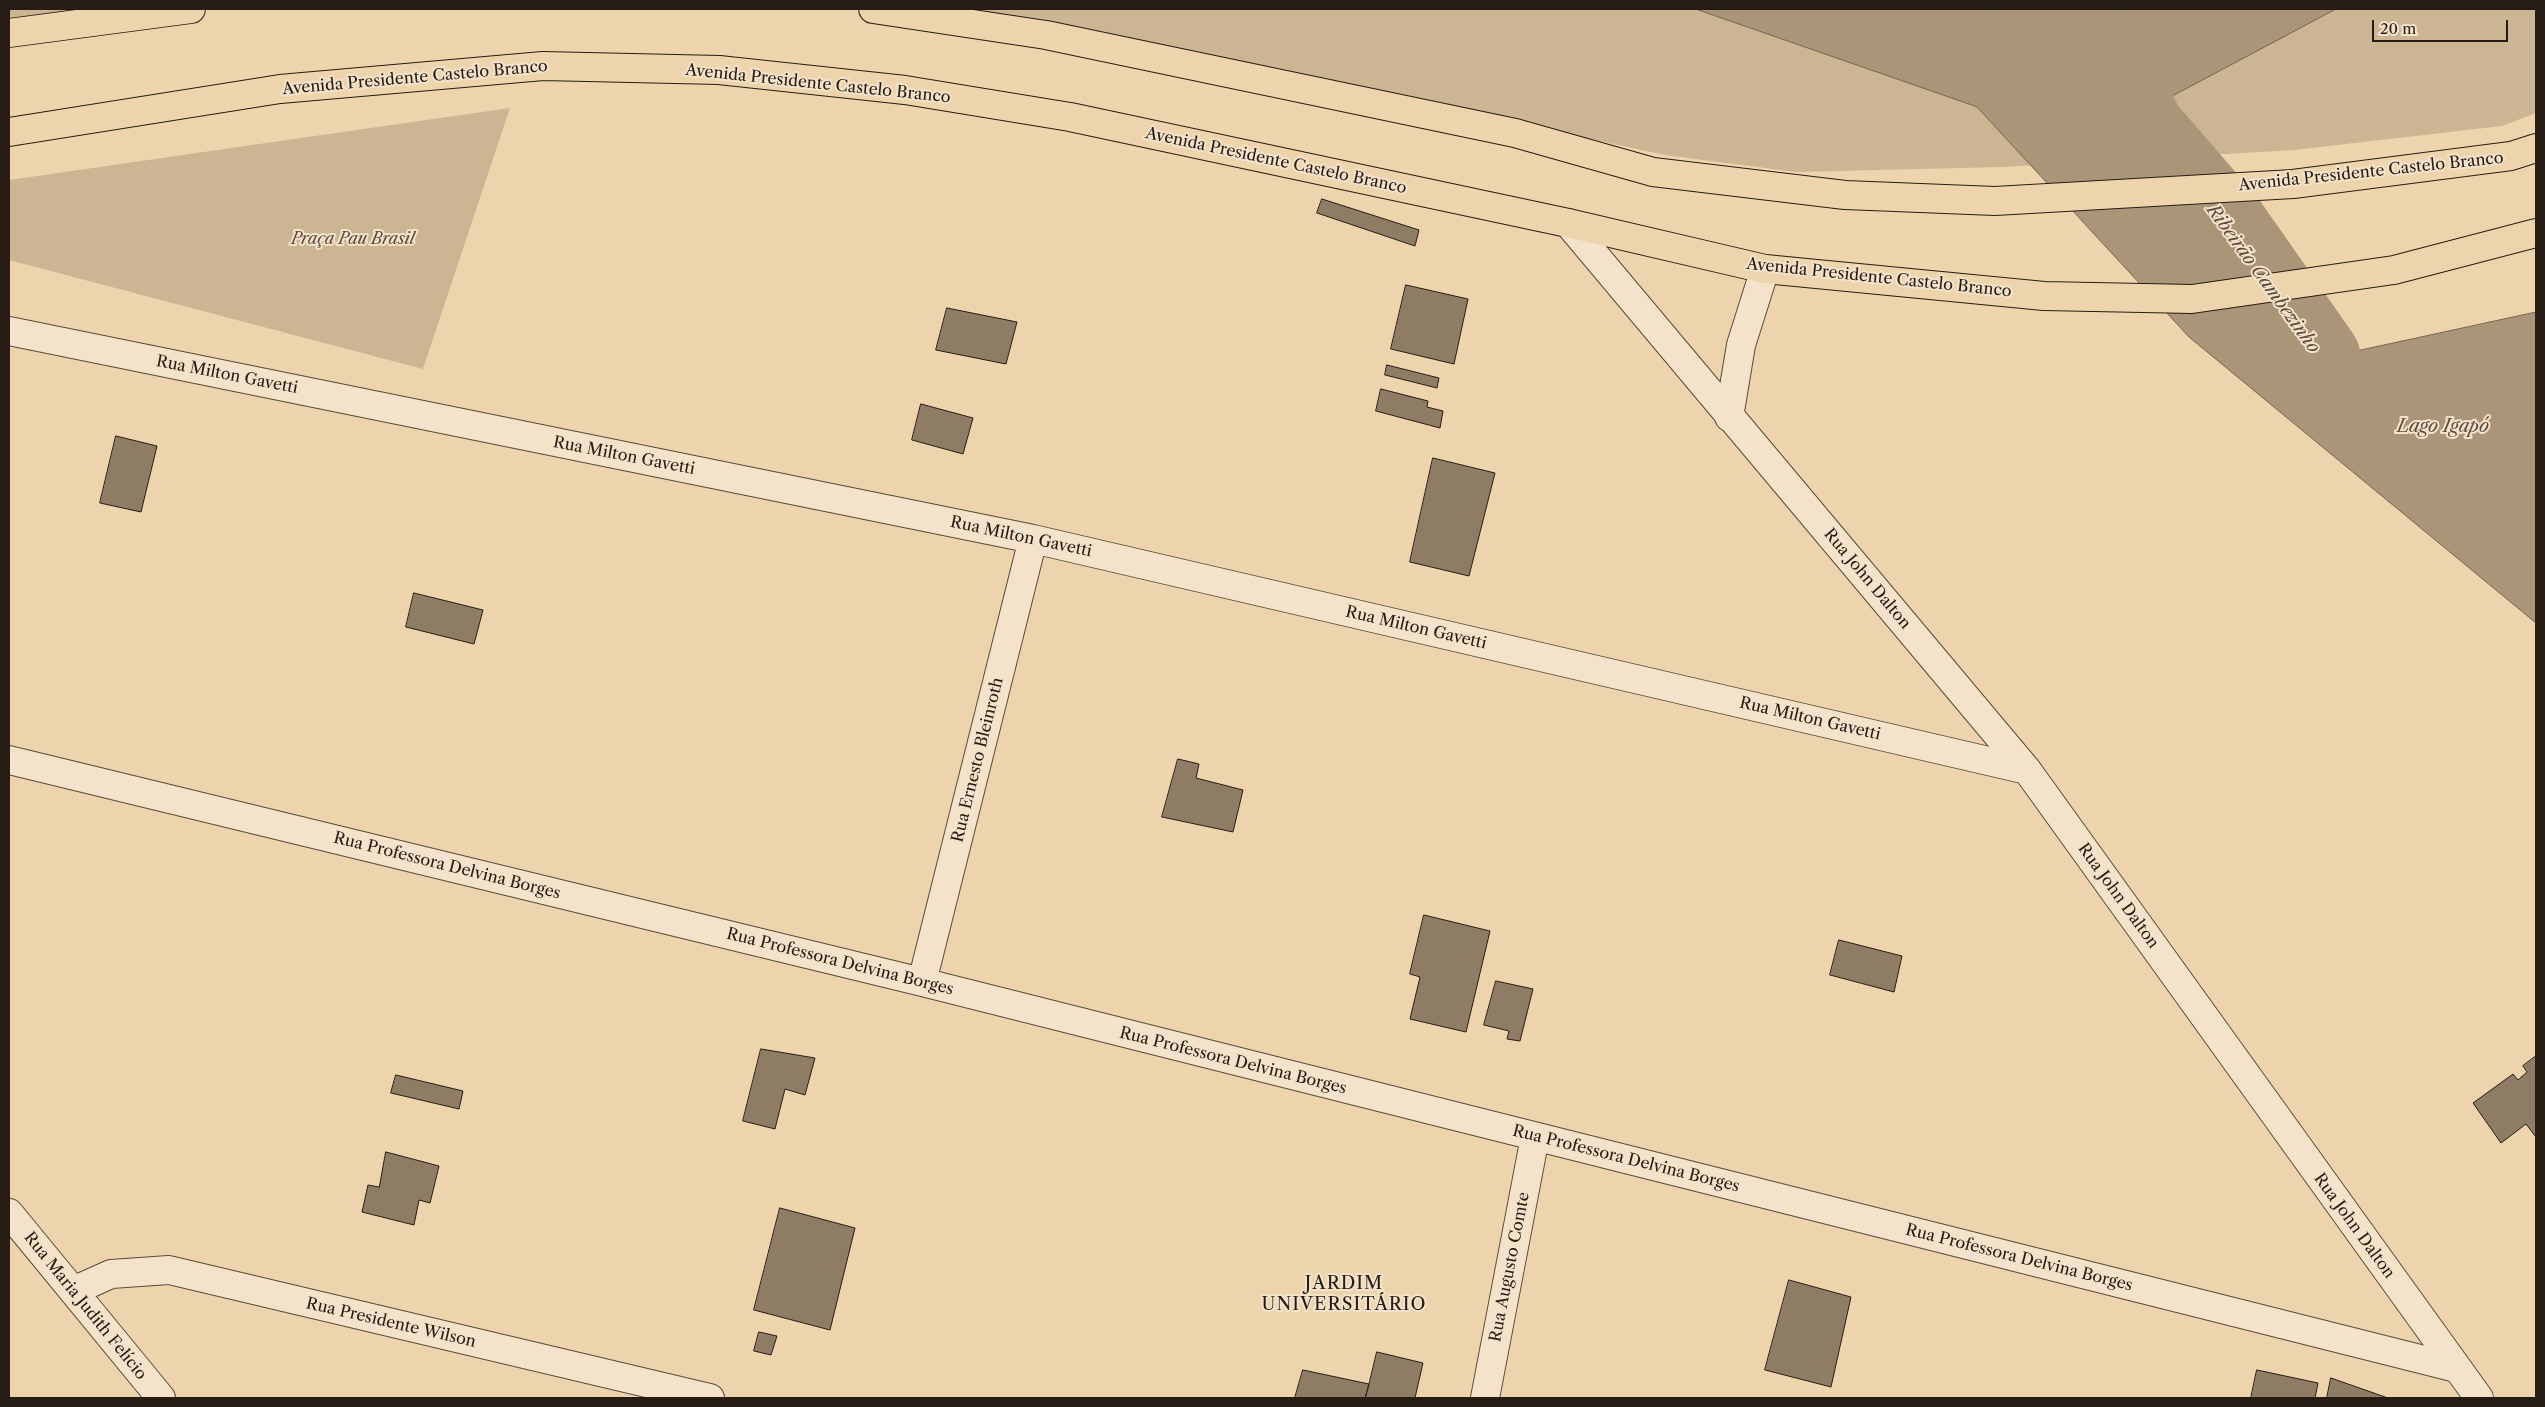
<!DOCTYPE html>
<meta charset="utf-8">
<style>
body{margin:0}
#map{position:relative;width:2545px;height:1407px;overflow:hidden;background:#eed4ad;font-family:"Libre Caslon Text",serif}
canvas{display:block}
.frame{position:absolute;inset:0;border:10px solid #271c14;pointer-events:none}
.scale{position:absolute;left:2372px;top:20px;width:136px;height:22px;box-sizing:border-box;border:2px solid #271c14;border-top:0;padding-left:6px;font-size:15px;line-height:18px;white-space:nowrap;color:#271c14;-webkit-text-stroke:4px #f4e3ca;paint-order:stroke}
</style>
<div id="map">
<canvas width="2545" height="1407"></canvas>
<div class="frame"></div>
<div class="scale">20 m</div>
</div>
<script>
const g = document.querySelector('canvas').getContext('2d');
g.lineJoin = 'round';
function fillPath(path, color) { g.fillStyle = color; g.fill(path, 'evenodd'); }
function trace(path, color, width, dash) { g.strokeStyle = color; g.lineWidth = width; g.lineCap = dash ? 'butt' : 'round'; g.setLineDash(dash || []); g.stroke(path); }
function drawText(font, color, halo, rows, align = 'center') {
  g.font = font + ' "Libre Caslon Text",serif'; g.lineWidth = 4; g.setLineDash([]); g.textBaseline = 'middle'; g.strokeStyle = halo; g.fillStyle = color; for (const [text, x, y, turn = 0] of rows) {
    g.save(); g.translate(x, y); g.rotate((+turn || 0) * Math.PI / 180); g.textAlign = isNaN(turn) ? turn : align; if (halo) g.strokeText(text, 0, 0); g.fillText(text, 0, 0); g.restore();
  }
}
fillPath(new Path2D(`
 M9,9H82L9,19Z
 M948,9H2536V113L2502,126L2294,150L2002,167L1796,172L1665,155L1049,23Z
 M510,108L423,369L9,260V180Z`), '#ccb593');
const water = new Path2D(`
 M1696,9H2336L2112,128L2347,353L2536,312V623L2189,337L1977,107Z`);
fillPath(water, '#aa9579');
trace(water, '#766551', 1);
trace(new Path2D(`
 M2029,9L2102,45L2125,87L2143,127L2226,223L2320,357`), '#aa9579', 81);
const building = new Path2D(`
 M1322,199L1419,230L1415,246L1317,213Z
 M1406,285L1468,299L1454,364L1391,349Z
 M947,308L1017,322L1006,364L936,350Z
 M1387,365L1439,378L1437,388L1385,375Z
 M1381,389L1428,401L1427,407L1443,411L1440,428L1376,411Z
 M921,404L973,418L963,454L912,440Z
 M116,436L157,446L141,512L100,503Z
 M1433,458L1495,473L1469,576L1410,562Z
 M414,593L483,610L474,644L406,627Z
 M1178,759L1199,764L1196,778L1243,790L1233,832L1162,817Z
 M1424,915L1490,931L1466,1032L1410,1019L1420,977L1410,974Z
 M1839,940L1902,956L1894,992L1830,975Z
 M1496,981L1533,989L1520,1041L1507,1039L1509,1031L1484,1025Z
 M761,1049L815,1058L805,1095L785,1089L775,1129L743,1121Z
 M2536,1056V1137L2526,1124L2501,1143L2473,1103L2513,1074L2518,1080L2527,1072L2523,1066Z
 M396,1075L463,1091L459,1109L391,1093Z
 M386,1152L439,1166L430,1203L419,1200L414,1225L362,1212L368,1185L379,1187Z
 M780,1208L855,1228L830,1330L754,1310Z
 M1789,1280L1851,1297L1831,1387L1765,1370Z
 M759,1332L777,1336L771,1355L754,1351Z
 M1377,1352L1423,1363L1415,1398H1366Z
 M1303,1370L1369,1384L1365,1398H1295Z
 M2257,1370L2318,1383L2315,1398H2251Z
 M2331,1378L2388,1398H2327Z`);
fillPath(building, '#8e7c64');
trace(building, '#271c14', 1);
const minor = new Path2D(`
 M1568,223L2027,770L2479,1398
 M9,331L1033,539L2027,770
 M1729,417L1741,345L1765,269
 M9,760L922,982L2456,1368
 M922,982L1033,539
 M9,1213L161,1398
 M73,1291L111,1274L169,1270L710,1398
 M1485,1398L1535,1137`);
const major = new Path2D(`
 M873,9L1046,35L1515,133L1653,172L1845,195L1995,201L2293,184L2511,156L2536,148
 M9,33L191,9
 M9,132L280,89L543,66L719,70L905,90L1070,117L1568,223L1765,269L2044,296L2192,299L2394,270L2536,233`);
trace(minor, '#594a3a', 30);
trace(major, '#271c14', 30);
trace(minor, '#f4e3ca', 28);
trace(major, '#eed4ad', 28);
drawText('16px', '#271c14', '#f4e3ca', [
 ["Avenida Presidente Castelo Branco",415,78,-5],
 ["Avenida Presidente Castelo Branco",818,84,6],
 ["Avenida Presidente Castelo Branco",1276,161,12],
 ["Avenida Presidente Castelo Branco",2371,172,-6],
 ["Avenida Presidente Castelo Branco",1879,278,6],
 ["Rua Milton Gavetti",227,375,11],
 ["Rua Milton Gavetti",624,456,11],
 ["Rua Milton Gavetti",1021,537,12],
 ["Rua John Dalton",1867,579,50],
 ["Rua Milton Gavetti",1416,628,13],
 ["Rua Milton Gavetti",1810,719,13],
 ["Rua Ernesto Bleinroth",978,760,-76],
 ["Rua Professora Delvina Borges",447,866,14],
 ["Rua John Dalton",2118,896,54],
 ["Rua Professora Delvina Borges",840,962,14],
 ["Rua Professora Delvina Borges",1233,1061,14],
 ["Rua Professora Delvina Borges",1626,1159,14],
 ["Rua John Dalton",2354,1226,54],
 ["Rua Professora Delvina Borges",2019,1258,14],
 ["Rua Augusto Comte",1510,1267,-79],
 ["Rua Maria Judith Felício",85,1306,51],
 ["Rua Presidente Wilson",391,1323,13]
]);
drawText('italic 16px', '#594a3a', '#f4e3ca', [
 ["Praça Pau Brasil",353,239]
]);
drawText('italic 18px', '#5b4c3c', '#f4e3ca', [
 ["Ribeirão Cambezinho",2263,279,54],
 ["Lago Igapó",2443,427]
]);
g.letterSpacing = '1px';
drawText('18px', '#271c14', '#f4e3ca', [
 ["JARDIM",1344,1284],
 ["UNIVERSITÁRIO",1344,1305]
]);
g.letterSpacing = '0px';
</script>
